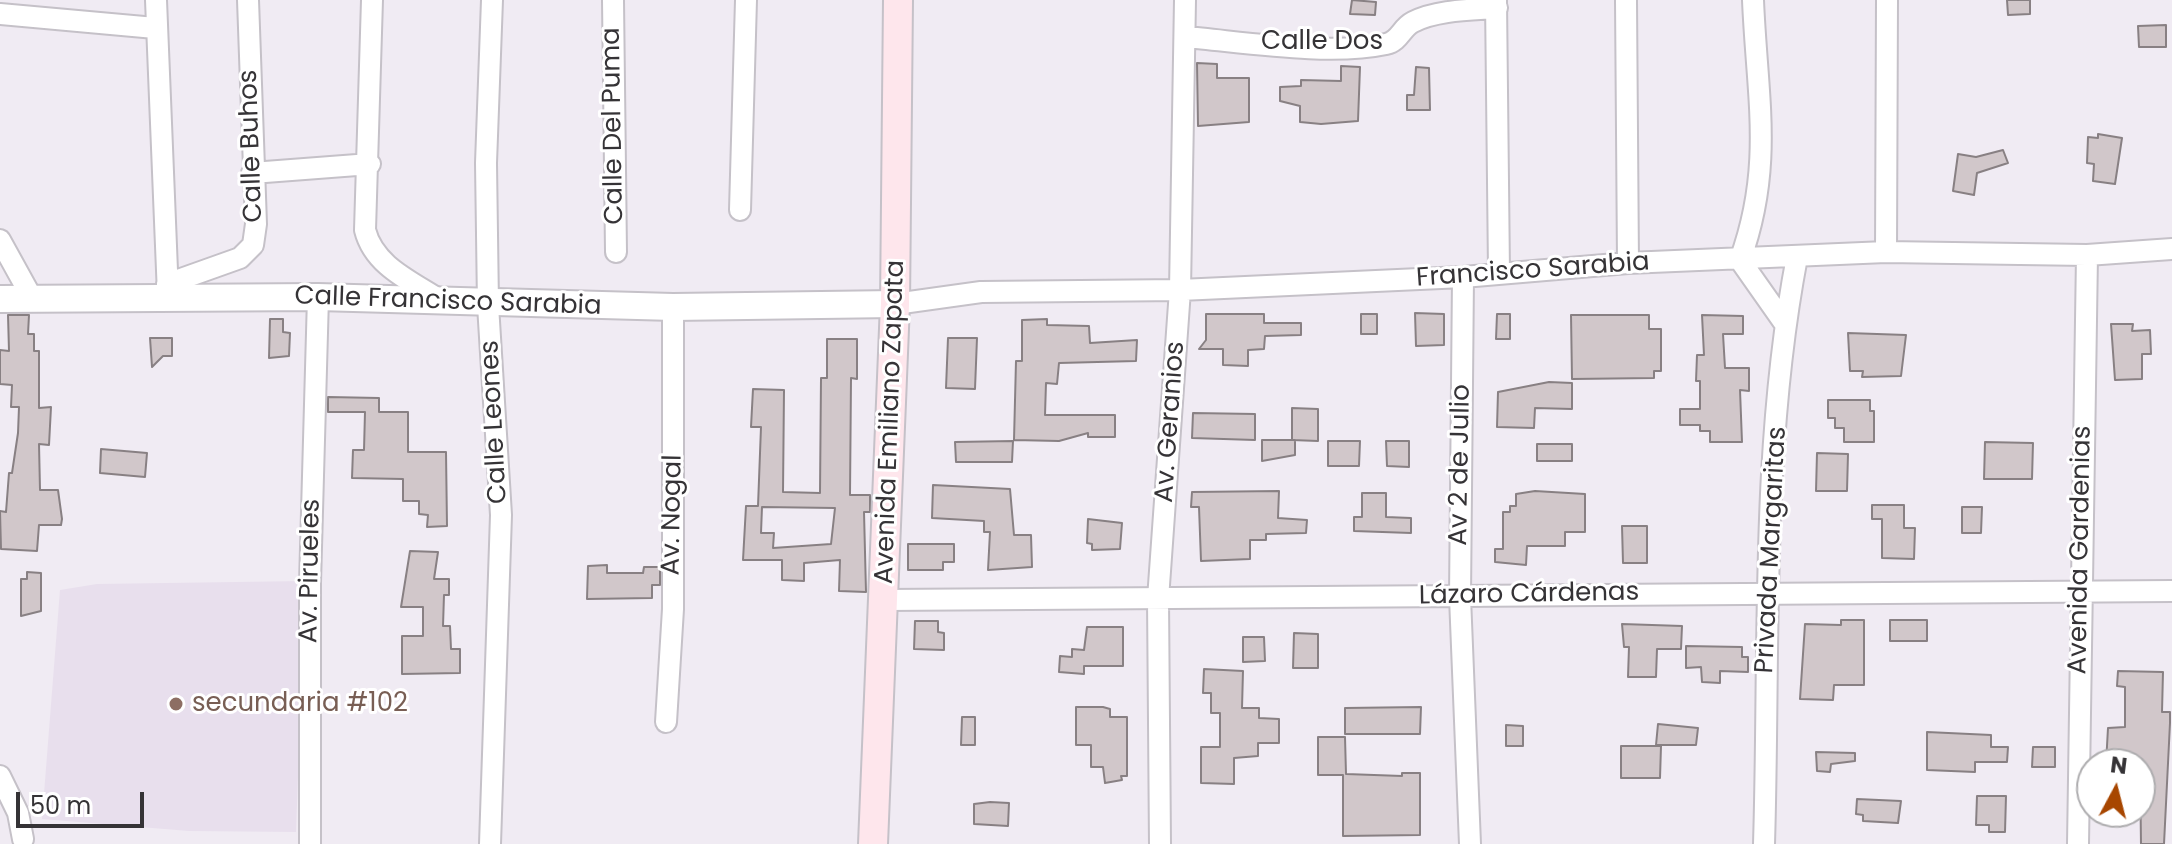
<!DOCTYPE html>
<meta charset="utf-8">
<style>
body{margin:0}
#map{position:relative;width:2172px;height:844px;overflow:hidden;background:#f0ebf3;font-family:Poppins,sans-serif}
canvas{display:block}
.north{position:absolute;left:2076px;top:748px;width:80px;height:80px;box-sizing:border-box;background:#fff;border:2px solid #aeadaf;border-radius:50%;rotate:7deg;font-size:22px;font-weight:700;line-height:32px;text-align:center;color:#353336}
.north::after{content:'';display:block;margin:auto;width:28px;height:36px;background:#a74600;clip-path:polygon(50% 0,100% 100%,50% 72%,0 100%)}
.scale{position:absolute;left:16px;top:792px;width:128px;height:36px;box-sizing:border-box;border:4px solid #353336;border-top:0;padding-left:10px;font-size:24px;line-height:28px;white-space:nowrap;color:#353336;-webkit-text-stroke:6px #fff;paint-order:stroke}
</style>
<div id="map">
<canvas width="2172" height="844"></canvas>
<div class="north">N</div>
<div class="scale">50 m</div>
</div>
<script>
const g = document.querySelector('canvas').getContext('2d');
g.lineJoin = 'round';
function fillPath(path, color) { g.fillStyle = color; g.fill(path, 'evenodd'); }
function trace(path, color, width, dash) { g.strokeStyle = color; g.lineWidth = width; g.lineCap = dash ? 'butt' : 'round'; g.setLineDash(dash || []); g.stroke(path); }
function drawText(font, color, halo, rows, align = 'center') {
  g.font = font + ' Poppins,sans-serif'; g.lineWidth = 6; g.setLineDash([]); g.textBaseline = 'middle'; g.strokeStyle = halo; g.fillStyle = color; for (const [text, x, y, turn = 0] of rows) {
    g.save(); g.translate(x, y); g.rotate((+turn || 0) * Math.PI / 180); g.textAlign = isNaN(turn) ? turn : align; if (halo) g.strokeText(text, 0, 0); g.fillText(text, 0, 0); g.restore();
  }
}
fillPath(new Path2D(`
 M305,581L296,832L189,831L42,819L60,590L97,584Z`), '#e8dfed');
const building = new Path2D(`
 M1352,0L1376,2L1375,15L1350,14Z
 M2007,0H2030V14L2008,15Z
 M2166,25V47H2139L2138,26Z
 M1197,63L1217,64V78H1249V122L1198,126Z
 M1341,66L1360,67L1358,121L1321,124L1300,122V106L1280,101V87L1301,86V80L1341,81Z
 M1416,67L1429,68L1430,110H1407V95H1414Z
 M2098,134L2122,138L2115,184L2093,181L2094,164L2087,163L2088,137L2098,138Z
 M2003,150L2008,163L1977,173L1974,195L1953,191L1958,154L1976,157Z
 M1415,313L1444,314V345L1416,346Z
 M1206,314H1264V323H1301V335L1265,336L1264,349L1248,350V366L1223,365V349H1199L1206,340Z
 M1361,314H1377V334H1361Z
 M1497,314H1510V339H1496Z
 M8,315H29L28,334H34V351H39V408L51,407L49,445L39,444L40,490H58L62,519L61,525H39L37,551L1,549L0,511L6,512L9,473H12L18,433L19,407H11L12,385L0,384V350L9,351Z
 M1571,315H1649V329H1661V371H1654V378L1572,379Z
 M1702,315L1743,316V334H1723L1725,368H1749V391L1740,390L1742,442H1710V431H1700V425H1680V409H1700V381H1696L1697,355H1704Z
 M270,319H283V332L290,333L289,356L269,358Z
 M1047,319V325L1089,326L1090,343L1137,340L1136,361L1059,363L1057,384L1046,383L1045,415H1115V437H1088V433L1059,441L1014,440L1016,361H1022V320Z
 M2111,324H2133L2132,331L2150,330L2151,354H2142V379L2115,380Z
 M1848,333L1906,335L1901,376L1862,377L1863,371H1850Z
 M150,338H172V356H163L152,367Z
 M948,338H977L975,389L946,388Z
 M827,339H857V379L851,378L850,495H870V512H864L866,592L839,591L840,560L804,563V581L782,580V560H743L746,506H758L761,427H751L753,389L784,390L783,492L820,493L821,378H827ZM762,507L835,508L831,544L773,548L774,533H761Z
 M1549,382L1572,383V409L1535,408L1534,428L1497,427L1498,392Z
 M328,397L379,398V412H408V452H446L447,526L427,527L428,515L419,514V501H403V479L352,478L353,450H364L365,412H328Z
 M1828,400H1870V411H1874V442H1844V428H1835V418H1828Z
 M1292,408L1318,409V441L1292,440Z
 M1193,413L1255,414V440L1192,438Z
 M1262,440H1295V455L1262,461Z
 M1013,441L1012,462H956L955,442Z
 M1328,441H1360L1359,466H1328Z
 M1386,441H1409V467L1387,466Z
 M1985,442L2033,443L2032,479H1984Z
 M1537,444H1572V461H1537Z
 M101,449L147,453L145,477L100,473Z
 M1817,453L1848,454L1847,491H1816Z
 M933,485L1010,489L1014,535H1031L1032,567L988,570L990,532H984V521L932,518Z
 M1279,491L1278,518L1307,520L1306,533L1266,534V540H1250V559L1201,561L1199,507H1191L1192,492Z
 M1535,491L1585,494V532H1565V546H1527L1526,565L1495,562V549H1503V512H1510V506H1516V494Z
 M1362,493H1386V517L1411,518V533L1354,531V517H1362Z
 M1872,505H1904V528H1915L1914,559L1882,558V519H1872Z
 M1962,507H1982L1981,533H1962Z
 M1088,519L1122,523L1120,549L1092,550V544L1087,543Z
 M1622,526H1647V563H1623Z
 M908,544H954V562H943V570H908Z
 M410,551L438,552L434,579H449V595H444L443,626H450L451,649H460V673L402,674V636H423V607H401Z
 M607,565V573H643L644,567H660V585H652V598L587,599L588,566Z
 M27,572L41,573V611L21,616V579H27Z
 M1841,620H1864V685H1834L1833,700L1800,699L1805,624L1841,625Z
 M1890,620H1927V641H1890Z
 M915,621H938V632L944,633V650L914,649Z
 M1622,624L1682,626L1681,649H1657L1656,677H1628L1629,647H1624Z
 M1087,627H1123V666H1084V674L1059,672L1060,656L1072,657V649L1084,650Z
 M1294,633L1318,634V668H1293Z
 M1243,637H1264L1265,661L1243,662Z
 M1686,646L1742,647V657H1748V672L1720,671V683L1702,682L1701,667L1686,668Z
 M1204,669L1243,671L1242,708H1259V718L1279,719V743H1258V756L1234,758V784L1201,783V747H1220V713H1211V693H1203Z
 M2118,671L2163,672L2162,712H2170V723L2164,844H2141L2140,764H2106L2108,728L2125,727V687L2117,686Z
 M1076,707H1103L1110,709V717H1127V776H1121L1122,780L1105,783L1103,767H1091V745H1076Z
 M1421,707L1420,734H1345V708Z
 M962,717H975V745H961Z
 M1658,724L1698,728L1696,745H1656Z
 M1506,725L1523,726V746H1506Z
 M1927,732L1991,735V747H2008L2007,762H1975V772L1927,770Z
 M1318,737H1345L1346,774L1402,776V773H1420V835L1343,836V775H1318Z
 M1621,746H1661L1660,778H1621Z
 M2033,747H2055V767H2032Z
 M1816,752L1855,753V761L1831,764L1830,772L1817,771Z
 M1977,796H2006L2005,832H1989V825H1976Z
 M1857,799L1901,801L1898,823L1863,821V815L1856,814Z
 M990,802L1009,803L1008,826L974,824V804Z`);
fillPath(building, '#d1c7ca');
trace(building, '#888083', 2);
const minor = new Path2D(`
 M156,0L168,295
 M372,0L365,230C374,266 411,281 440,300
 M613,0L616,252
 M1496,0L1499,272
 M1626,0L1628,263
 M1753,0C1757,97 1774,166 1740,260L1785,324
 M0,14L155,28
 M1185,37C1244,42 1329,56 1386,44C1400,41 1401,28 1413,22C1437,10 1470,10 1497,8
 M252,173L370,164
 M740,210L746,0
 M0,240L32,298
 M1886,252L1887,0
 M1463,277L1460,597L1470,844
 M167,284L240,258L253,245L256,224L248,0
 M895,304L981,292L1180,290L1463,277L1628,263L1886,252L2087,255L2172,249
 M886,600L2172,591
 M666,722L673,609V307
 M0,776L18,813L23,839
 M310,844V583L318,297
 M490,844L501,515L488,305L486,163L492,0
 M1160,844L1158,599L1180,290L1185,0
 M1764,844C1770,649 1760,450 1797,257
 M2078,844L2087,255`);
const tertiary = new Path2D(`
 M0,299L318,297L673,307L895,304`);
const secondary = new Path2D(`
 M873,844L895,304L898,0`);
trace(minor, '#c5c1c8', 24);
trace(tertiary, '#c5c1c8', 30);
trace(secondary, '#c5c1c8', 32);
trace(minor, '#fff', 20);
trace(tertiary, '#fff', 26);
trace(secondary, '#fee6ec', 28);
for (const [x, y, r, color] of [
 [176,704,8,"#8d6e63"]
]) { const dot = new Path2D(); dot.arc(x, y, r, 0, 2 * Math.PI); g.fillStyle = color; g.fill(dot); trace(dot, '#fff', 3); }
drawText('26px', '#353336', '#fff', [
 ["Calle Dos",1322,42],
 ["Calle Del Puma",614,126,-91],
 ["Calle Buhos",252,146,-92],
 ["Francisco Sarabia",1533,271,-4],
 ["Calle Francisco Sarabia",448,302,2],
 ["Calle Leones",495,422,-93],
 ["Avenida Emiliano Zapata",891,422,-88],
 ["Av. Geranios",1171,422,-86],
 ["Av 2 de Julio",1461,465,-89],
 ["Av. Nogal",673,515,-89],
 ["Privada Margaritas",1772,550,-87],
 ["Avenida Gardenias",2081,550,-89],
 ["Av. Pirueles",311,571,-89],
 ["Lázaro Cárdenas",1529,595,-1]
]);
drawText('26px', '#785e54', '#fff', [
 ["secundaria #102",192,704]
], 'left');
</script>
